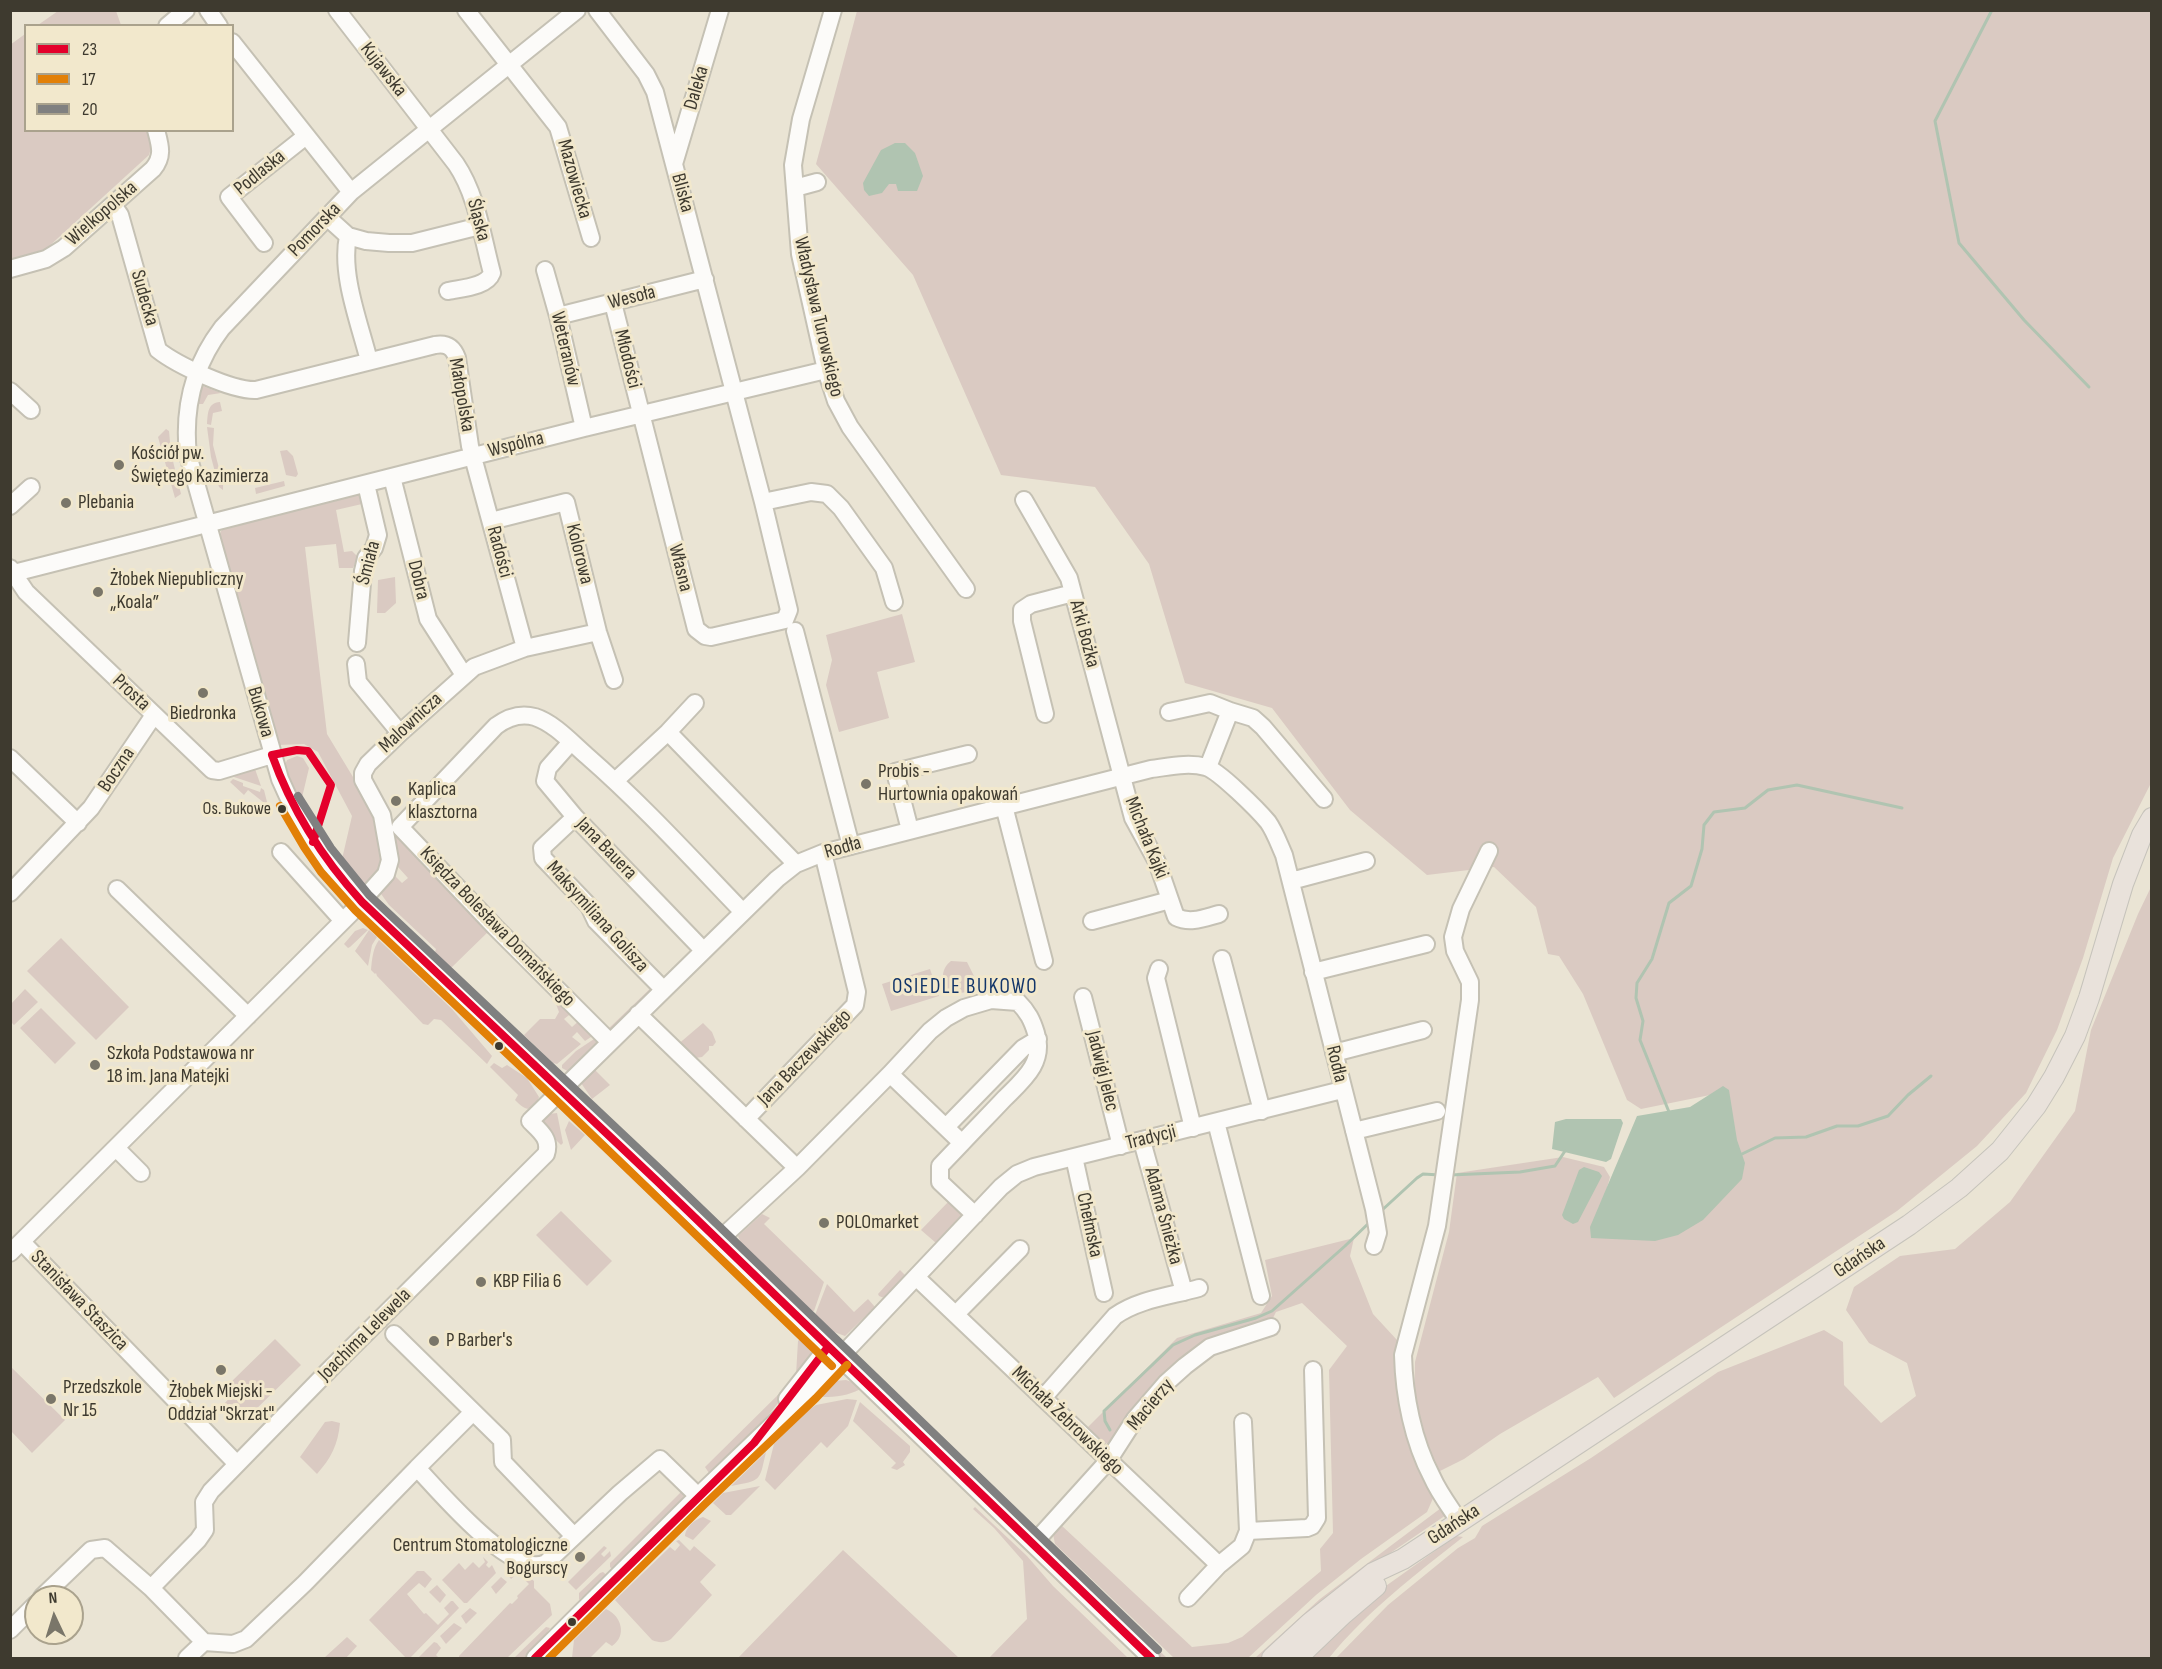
<!DOCTYPE html>
<meta charset="utf-8">
<style>
body{margin:0}
#map{position:relative;width:2162px;height:1669px;overflow:hidden;background:#eae4d4;font-family:"Sofia Sans Condensed",sans-serif}
canvas{display:block}
.frame{position:absolute;inset:0;border:12px solid #3e3a2f;pointer-events:none}
.legend{position:absolute;left:24px;top:24px;width:210px;height:108px;box-sizing:border-box;background:#f2e8cc;border:2px solid #aaa28d;margin:0;padding:8px 10px;list-style:none;font-size:18px;color:#3e3a2f}
.legend li{display:flex;align-items:center;gap:12px;height:30px}
.legend b{width:30px;border:2px solid #aaa28d}
.north{position:absolute;left:24px;top:1585px;width:60px;height:60px;box-sizing:border-box;background:#f2e8cc;border:2px solid #aaa28d;border-radius:50%;rotate:356deg;font-size:16px;font-weight:700;line-height:24px;text-align:center;color:#3e3a2f}
.north::after{content:'';display:block;margin:auto;width:21px;height:27px;background:#7a7669;clip-path:polygon(50% 0,100% 100%,50% 72%,0 100%)}
</style>
<div id="map">
<canvas width="2162" height="1669"></canvas>
<div class="frame"></div>
<ul class="legend">
<li><b style="height:8px;background:#e4002b"></b>23</li>
<li><b style="height:8px;background:#e28007"></b>17</li>
<li><b style="height:8px;background:#808080"></b>20</li>
</ul>
<div class="north">N</div>
</div>
<script>
const g = document.querySelector('canvas').getContext('2d');
g.lineJoin = 'round';
function fillPath(path, color) { g.fillStyle = color; g.fill(path, 'evenodd'); }
function trace(path, color, width, dash) { g.strokeStyle = color; g.lineWidth = width; g.lineCap = dash ? 'butt' : 'round'; g.setLineDash(dash || []); g.stroke(path); }
function drawText(font, color, halo, rows, align = 'center') {
  g.font = font + ' "Sofia Sans Condensed",sans-serif'; g.lineWidth = 6; g.setLineDash([]); g.textBaseline = 'middle'; g.strokeStyle = halo; g.fillStyle = color; for (const [text, x, y, turn = 0] of rows) {
    g.save(); g.translate(x, y); g.rotate((+turn || 0) * Math.PI / 180); g.textAlign = isNaN(turn) ? turn : align; if (halo) g.strokeText(text, 0, 0); g.fillText(text, 0, 0); g.restore();
  }
}
fillPath(new Path2D(`
 M58,11H116L121,25H38Z
 M857,11H2151V783L2113,858L2083,958L2057,1030L2026,1093L1977,1146L1897,1211L1614,1398L1598,1377L1500,1434L1464,1459L1438,1472L1414,1421L1415,1362L1449,1232L1457,1173L1563,1157L1604,1167L1610,1177L1595,1232L1715,1094L1641,1109L1627,1100L1583,994L1559,956L1548,954L1536,907L1494,867L1427,875L1350,810L1272,708L1185,683L1149,564L1095,487L1001,475L913,275L816,164Z
 M25,34L26,130L152,131L154,137L149,155L46,249L11,259L10,45Z
 M203,386L221,393L208,395L203,404H199L196,403L200,388Z
 M220,402L222,411L213,413L211,425L207,424C208,414 207,403 220,402Z
 M207,427L214,428L213,445L223,484V490L219,487L211,457Z
 M166,429L169,431L171,453L181,494L175,498L158,437Z
 M287,450L293,456L298,474L296,477L286,475L280,451Z
 M284,481L285,486L256,494L255,488Z
 M359,492L362,504L336,510L344,552L352,551L358,557L353,568H339L336,544L305,547L327,734L379,820L385,866L366,889H359L342,871V859L352,816L318,752L304,744L277,745L219,538L221,531L229,525Z
 M395,577L396,603L385,613H377L378,580Z
 M902,614L915,662L877,672L889,718L839,732L826,685L832,660L826,635Z
 M297,756L303,758L309,768L300,806L283,770L287,760Z
 M255,769L261,786L234,777L235,775Z
 M233,779L243,783V786L260,792L261,788L264,790L268,806L248,790L244,795L230,782Z
 M397,834L491,929L451,968H448L435,952L436,949L389,905L379,891L394,875L402,883L408,878L398,867L395,870L391,837Z
 M2151,887V1658H1336L1388,1605L1458,1548L1475,1538L1482,1526L1591,1458L1718,1372L1824,1330L1843,1342L1844,1385L1881,1423L1916,1396L1907,1363L1869,1343L1846,1310L1854,1287L1900,1256L1955,1249L2010,1202L2075,1111L2091,1030L2138,914Z
 M376,925L448,991L470,1018L461,1011L378,930Z
 M363,928L368,930L350,947L348,948L344,944L355,931Z
 M369,930L377,937L372,945L368,966L355,951Z
 M61,938L129,1007L96,1040L27,971Z
 M379,940L452,1009L492,1056L487,1064L441,1020L434,1019L428,1025L423,1024L377,976L376,973L375,974L371,970C372,959 373,948 379,940Z
 M951,961L967,962L981,990L946,995C943,983 939,970 951,961Z
 M930,969L939,996L891,1011L882,984Z
 M655,984L656,990L613,1031H606Z
 M25,989L38,1002L14,1025L11,1022V1004Z
 M560,999L573,1012L564,1019L572,1027L581,1019L591,1030V1037L585,1041L577,1032L572,1037L581,1044L557,1064L553,1063L524,1035L540,1019H555L559,1012L556,1004Z
 M41,1008L76,1043L55,1064L20,1028Z
 M703,1023L712,1032L716,1042L713,1046H709V1050L702,1057L695,1058L676,1046Z
 M597,1037L598,1044L571,1073L562,1068V1065L576,1051Z
 M494,1063L502,1068L507,1065L527,1078L539,1097L537,1102L540,1105C528,1112 524,1109 515,1100L518,1095L490,1067Z
 M594,1069L610,1085L592,1099L581,1083Z
 M548,1112L549,1114L557,1113L563,1143L561,1145L542,1126L541,1119Z
 M569,1121L585,1135L571,1150L565,1130Z
 M950,1200L964,1213L936,1243L921,1230Z
 M561,1211L612,1261L587,1286L536,1235Z
 M762,1214L770,1218L764,1224L824,1282L814,1311H811L741,1243L738,1236Z
 M1354,1238L1350,1256L1373,1314L1397,1340L1398,1370L1434,1496L1427,1512L1361,1559L1316,1595L1248,1658H1174L1055,1544L1053,1534L1061,1525L1192,1647L1228,1643L1242,1637L1321,1571L1320,1549L1333,1533L1329,1370L1347,1346L1302,1303L1276,1312L1272,1320L1209,1340L1109,1445L1085,1430L1177,1338L1261,1313L1272,1296L1265,1260Z
 M900,1270L905,1275L884,1298L879,1296L878,1294Z
 M827,1284L854,1312L868,1299L875,1307L845,1336L834,1332L815,1315Z
 M805,1333L811,1344V1358L796,1375L798,1341Z
 M275,1339L301,1365L242,1423L224,1404L237,1390L230,1383Z
 M10,1366L65,1420L32,1453L11,1431Z
 M846,1380L855,1383L862,1388C852,1395 827,1400 816,1395L834,1381Z
 M788,1385L792,1386L752,1435L711,1476L705,1467Z
 M847,1399L857,1400L848,1426L827,1448L821,1442L775,1490L765,1480L774,1444L807,1411L816,1405Z
 M860,1402L910,1446V1452L903,1462L905,1465L897,1470L891,1468L896,1463L853,1421Z
 M332,1421L340,1423C338,1445 331,1458 317,1474L300,1457L325,1422Z
 M766,1452C759,1482 762,1480 731,1486Z
 M760,1486L731,1515H726L713,1503L723,1493Z
 M683,1490L684,1500L614,1571L610,1567V1563Z
 M975,1507L1027,1556L1053,1586L1128,1658H989L1027,1619L1023,1561L994,1528L973,1509Z
 M1441,1508L1446,1515L1367,1569L1263,1658H1255L1320,1599Z
 M703,1517L711,1521L693,1540L685,1536C685,1528 695,1519 703,1517Z
 M1047,1536L1052,1548L1167,1658H1160L1048,1551L1045,1546Z
 M1456,1536L1463,1537C1416,1574 1366,1612 1329,1658H1305L1383,1588Z
 M679,1540L690,1551L694,1546L716,1565L700,1582L712,1595L671,1639C665,1643 659,1643 652,1640L615,1600L670,1547L675,1551L680,1545L676,1541Z
 M604,1546L607,1548L601,1554L604,1557L610,1551L611,1556L576,1590L568,1582Z
 M843,1550L959,1658H738Z
 M1033,1554L1143,1658H1137L1059,1583Z
 M483,1557L488,1562L486,1565L489,1568L492,1565L496,1573L467,1603H464L442,1580L459,1563L465,1570L473,1562L479,1568L485,1562Z
 M512,1566L517,1567L534,1581V1588L550,1604L552,1615L507,1658H459V1656L510,1603L512,1604L518,1598L517,1596L529,1584L518,1573L511,1579L507,1574Z
 M417,1571H424L432,1579L425,1588L419,1583L407,1594L424,1614L426,1613L438,1625L449,1614L444,1608L451,1601H453L459,1608L410,1658H406L369,1620Z
 M603,1572L609,1577L579,1600V1593L600,1573Z
 M501,1577L507,1582L496,1594L491,1587Z
 M437,1585L446,1595L440,1603L429,1592Z
 M470,1608L477,1613L466,1624L461,1616Z
 M600,1609L550,1658H543L594,1610Z
 M606,1609C622,1616 627,1636 612,1646L606,1642L590,1658H572L574,1640Z
 M454,1623L462,1628L446,1644L440,1636Z
 M546,1627L550,1628L538,1647L527,1658H514Z
 M347,1637L357,1646L346,1658H324Z
 M434,1642L437,1643L441,1648L436,1655L439,1658H418Z`), '#dacac2');
fillPath(new Path2D(`
 M895,143H905L915,153L923,176L917,191H898L896,184H889L882,193L869,196L864,190L863,183L881,150Z
 M1723,1086L1729,1090L1737,1140L1745,1163L1742,1179L1703,1220L1678,1235L1655,1241L1591,1238L1590,1227L1637,1116L1690,1107Z
 M1566,1119H1621L1623,1123L1611,1159L1606,1162L1552,1149L1555,1122Z
 M1584,1167L1599,1172L1602,1176L1578,1222L1573,1224L1564,1219L1562,1215L1579,1170Z`), '#b0c4b1');
trace(new Path2D(`
 M1992,10L1935,121L1959,243L2024,320L2089,387
 M1669,1112L1640,1040L1643,1021L1636,998L1637,983L1652,959L1669,903L1691,886L1702,849L1704,825L1714,812L1745,808L1768,790L1797,785L1902,808
 M1742,1154L1775,1138L1806,1137L1837,1126H1858L1888,1116L1908,1095L1931,1076
 M1450,1175L1520,1172L1555,1166L1565,1151
 M1380,1212L1417,1178L1423,1174L1440,1175
 M1110,1430L1105,1421L1104,1411L1173,1345L1195,1335L1256,1318L1272,1311L1345,1246L1371,1221`), '#b0c4b1', 3);
const minor = new Path2D(`
 M208,10L219,26
 M337,10L456,164C477,195 482,236 492,273C487,287 461,288 448,291
 M466,10L558,127L591,238
 M577,10L351,192L222,328C193,366 183,408 188,455L280,779C300,826 327,865 362,902L658,1182L1151,1658
 M597,10L646,74L655,92L763,502L789,610L785,620L711,637L705,636L696,629L613,303
 M833,10L801,119L793,165L800,254L826,370L836,401L850,427L966,589
 M167,26L186,10
 M232,42L351,192
 M674,164L720,10
 M795,188L817,182
 M113,205L120,215L158,350C177,365 232,391 256,390L435,345C447,343 453,347 457,358L470,446L525,648
 M327,217L348,236L366,241L389,243H412L480,226
 M348,236C340,275 360,324 369,361
 M264,243L229,197L306,136
 M10,269L46,259L64,248L153,169C164,156 160,145 156,130
 M545,270L558,316L584,428
 M558,316L705,279
 M10,391L31,410
 M392,477L428,619L464,675
 M1024,500L1069,578L1133,818L1157,862L1176,917C1190,924 1204,918 1219,914
 M763,502L811,492L827,494L841,508L884,568L894,602
 M10,506L31,487
 M491,521L566,502L598,632L614,680
 M10,568L26,592L212,770L219,771L272,755
 M10,574L584,428L826,370
 M795,631L851,846
 M357,643L363,571L366,558L374,548L378,535L366,484
 M356,664L358,682L400,733
 M1230,711L1253,718L1263,727L1324,799
 M1169,712L1210,703L1230,711L1208,767
 M1045,714L1022,621V610L1031,604L1073,593
 M668,732L796,864
 M571,742L548,768L545,781L575,817L703,950
 M10,758L78,823
 M615,781L668,732L695,703
 M1004,806L1044,961
 M575,817L542,848L543,858L589,906L596,921L663,989
 M910,830L895,772L968,754
 M281,852L343,921
 M1291,881L1366,861
 M117,889L248,1016
 M10,893L91,808L154,715
 M1092,921L1170,900
 M1222,959L1262,1111
 M1159,969L1156,978L1193,1128
 M1313,972L1426,944
 M1083,997L1121,1146
 M638,1014L797,1168
 M610,1042L495,927L400,827L496,726C508,717 521,713 535,717C554,723 572,743 587,756C642,804 692,859 743,912
 M1334,1053L1423,1030
 M890,1074L962,1143L940,1166V1182L975,1215
 M746,1119L855,1005L857,992L823,853
 M1216,1122L1261,1296
 M946,1127L1023,1048L1038,1039
 M1354,1131L1437,1111
 M1142,1141L1184,1292
 M116,1148L141,1173
 M1074,1157L1104,1293
 M718,1241L797,1168L890,1074L930,1031L946,1018L964,1008L991,1000L1018,1002C1028,1012 1032,1020 1036,1033C1045,1063 1023,1080 1004,1099C990,1114 976,1128 962,1143
 M22,1242L237,1464
 M10,1253L351,913L386,874L390,860L382,815L363,780V773L368,764L400,733L474,667L525,648L598,632
 M916,1277L1219,1565L1242,1546L1248,1531L1243,1422
 M956,1314L1020,1249
 M394,1334L502,1440L503,1462L574,1536
 M1043,1398L1115,1316C1139,1299 1171,1296 1199,1288
 M787,1399L828,1347
 M417,1468L472,1413
 M1459,1521C1450,1507 1439,1493 1432,1477C1413,1441 1404,1396 1403,1355L1437,1226L1470,1000V982L1455,951L1453,937L1461,909L1489,851
 M1248,1531L1307,1528L1312,1526L1317,1518L1313,1370
 M1033,1544L1108,1461L1135,1419L1166,1383L1185,1366L1210,1347L1271,1327
 M151,1588L198,1540L205,1530L204,1502L211,1491L332,1367L546,1154C551,1139 540,1131 530,1121L777,879L796,864L823,853L1151,769C1168,767 1188,762 1206,767C1219,771 1258,810 1268,822C1275,832 1279,844 1284,855L1374,1209L1378,1233L1374,1246
 M42,1597L91,1550L105,1548L151,1588L204,1642
 M1188,1598L1219,1565
 M10,1630L36,1604
 M204,1642L233,1644L246,1639L305,1583L417,1468C439,1491 513,1580 546,1563L620,1493L660,1459L698,1496
 M187,1658L204,1642
 M535,1658L698,1496L809,1390L1001,1187L1017,1174L1034,1167L1342,1090`);
const major = new Path2D(`
 M1272,1658L1310,1623L1358,1585L1373,1573L1403,1559L1909,1225L1959,1188L2000,1151L2036,1106L2054,1077L2075,1036L2089,998L2123,884L2142,835L2152,818
 M1297,1658L1343,1614L1376,1586`);
trace(minor, '#c5c1b4', 20);
trace(major, '#c6c3bb', 22);
trace(minor, '#fcfbf9', 16);
trace(major, '#e9e2db', 20);
trace(new Path2D(`
 M272,755C292,811 322,858 362,902L658,1182L1151,1658
 M272,755L297,750L308,751L331,785L313,842
 M535,1658L754,1443L828,1347`), '#e4002b', 8);
trace(new Path2D(`
 M280,806L304,847L321,872L355,910L554,1098L832,1366
 M549,1658L705,1504L816,1398L847,1365`), '#e28007', 8);
trace(new Path2D(`
 M298,796L331,848L369,895L665,1174L1158,1650`), '#808080', 8);
for (const [x, y, r, color] of [
 [119,465,6,"#7a7669"],
 [66,503,6,"#7a7669"],
 [98,592,6,"#7a7669"],
 [203,693,6,"#7a7669"],
 [866,784,6,"#7a7669"],
 [396,801,6,"#7a7669"],
 [282,809,5,"#3e3a2f"],
 [499,1046,5,"#3e3a2f"],
 [95,1065,6,"#7a7669"],
 [824,1223,6,"#7a7669"],
 [481,1282,6,"#7a7669"],
 [434,1341,6,"#7a7669"],
 [221,1370,6,"#7a7669"],
 [51,1399,6,"#7a7669"],
 [580,1557,6,"#7a7669"],
 [572,1622,5,"#3e3a2f"]
]) { const dot = new Path2D(); dot.arc(x, y, r, 0, 2 * Math.PI); g.fillStyle = color; g.fill(dot); trace(dot, '#f2e8cc', 2); }
drawText('18px', '#3e3a2f', '#f2e8cc', [
 ["Os. Bukowe",271,809]
], 'right');
drawText('20px', '#3e3a2f', '#f2e8cc', [
 ["Kujawska",383,70,52],
 ["Daleka",697,88,-74],
 ["Podlaska",260,173,-39],
 ["Mazowiecka",574,179,74],
 ["Bliska",682,193,75],
 ["Wielkopolska",102,214,-41],
 ["Śląska",478,220,75],
 ["Pomorska",315,230,-46],
 ["Sudecka",144,298,74],
 ["Wesoła",632,298,-14],
 ["Władysława Turowskiego",818,317,77],
 ["Weteranów",565,349,77],
 ["Młodości",627,359,76],
 ["Małopolska",461,395,80],
 ["Wspólna",516,445,-14],
 ["Radości",499,552,75],
 ["Kolorowa",579,554,76],
 ["Śmiała",369,563,-75],
 ["Własna",680,568,76],
 ["Dobra",418,580,76],
 ["Arki Bożka",1084,634,75],
 ["Prosta",131,693,43],
 ["Bukowa",260,712,74],
 ["Malownicza",411,723,-43],
 ["Boczna",117,770,-56],
 ["Michała Kajki",1146,838,68],
 ["Rodła",843,848,-16],
 ["Jana Bauera",606,849,46],
 ["Maksymiliana Golisza",597,917,48],
 ["Księdza Bolesława Domańskiego",497,927,46],
 ["Jana Baczewskiego",805,1058,-46],
 ["Rodła",1336,1064,76],
 ["Jadwigi Jelec",1102,1071,76],
 ["Tradycji",1151,1138,-14],
 ["Adama Śnieżka",1163,1216,75],
 ["Chełmska",1089,1225,78],
 ["Gdańska",1860,1258,-34],
 ["Stanisława Staszica",79,1301,46],
 ["Joachima Lelewela",365,1335,-45],
 ["Macierzy",1151,1405,-50],
 ["Michała Żebrowskiego",1067,1421,44],
 ["Gdańska",1454,1525,-33]
]);
drawText('20px', '#3e3a2f', '#f2e8cc', [
 ["Kościół pw.",131,454],
 ["Świętego Kazimierza",131,477],
 ["Plebania",78,503],
 ["Żłobek Niepubliczny",110,580],
 ["„Koala”",110,603],
 ["Biedronka",203,714,"center"],
 ["Probis -",878,772],
 ["Hurtownia opakowań",878,795],
 ["Kaplica",408,790],
 ["klasztorna",408,813],
 ["Szkoła Podstawowa nr",107,1054],
 ["18 im. Jana Matejki",107,1077],
 ["POLOmarket",836,1223],
 ["KBP Filia 6",493,1282],
 ["P Barber's",446,1341],
 ["Przedszkole",63,1388],
 ["Nr 15",63,1411],
 ["Żłobek Miejski -",221,1392,"center"],
 ["Oddział \"Skrzat\"",221,1415,"center"],
 ["Centrum Stomatologiczne",568,1546,"right"],
 ["Bogurscy",568,1569,"right"]
], 'left');
g.letterSpacing = '1.5px';
drawText('21px', '#123569', '#f2e8cc', [
 ["OSIEDLE BUKOWO",965,988]
]);
g.letterSpacing = '0px';
</script>
